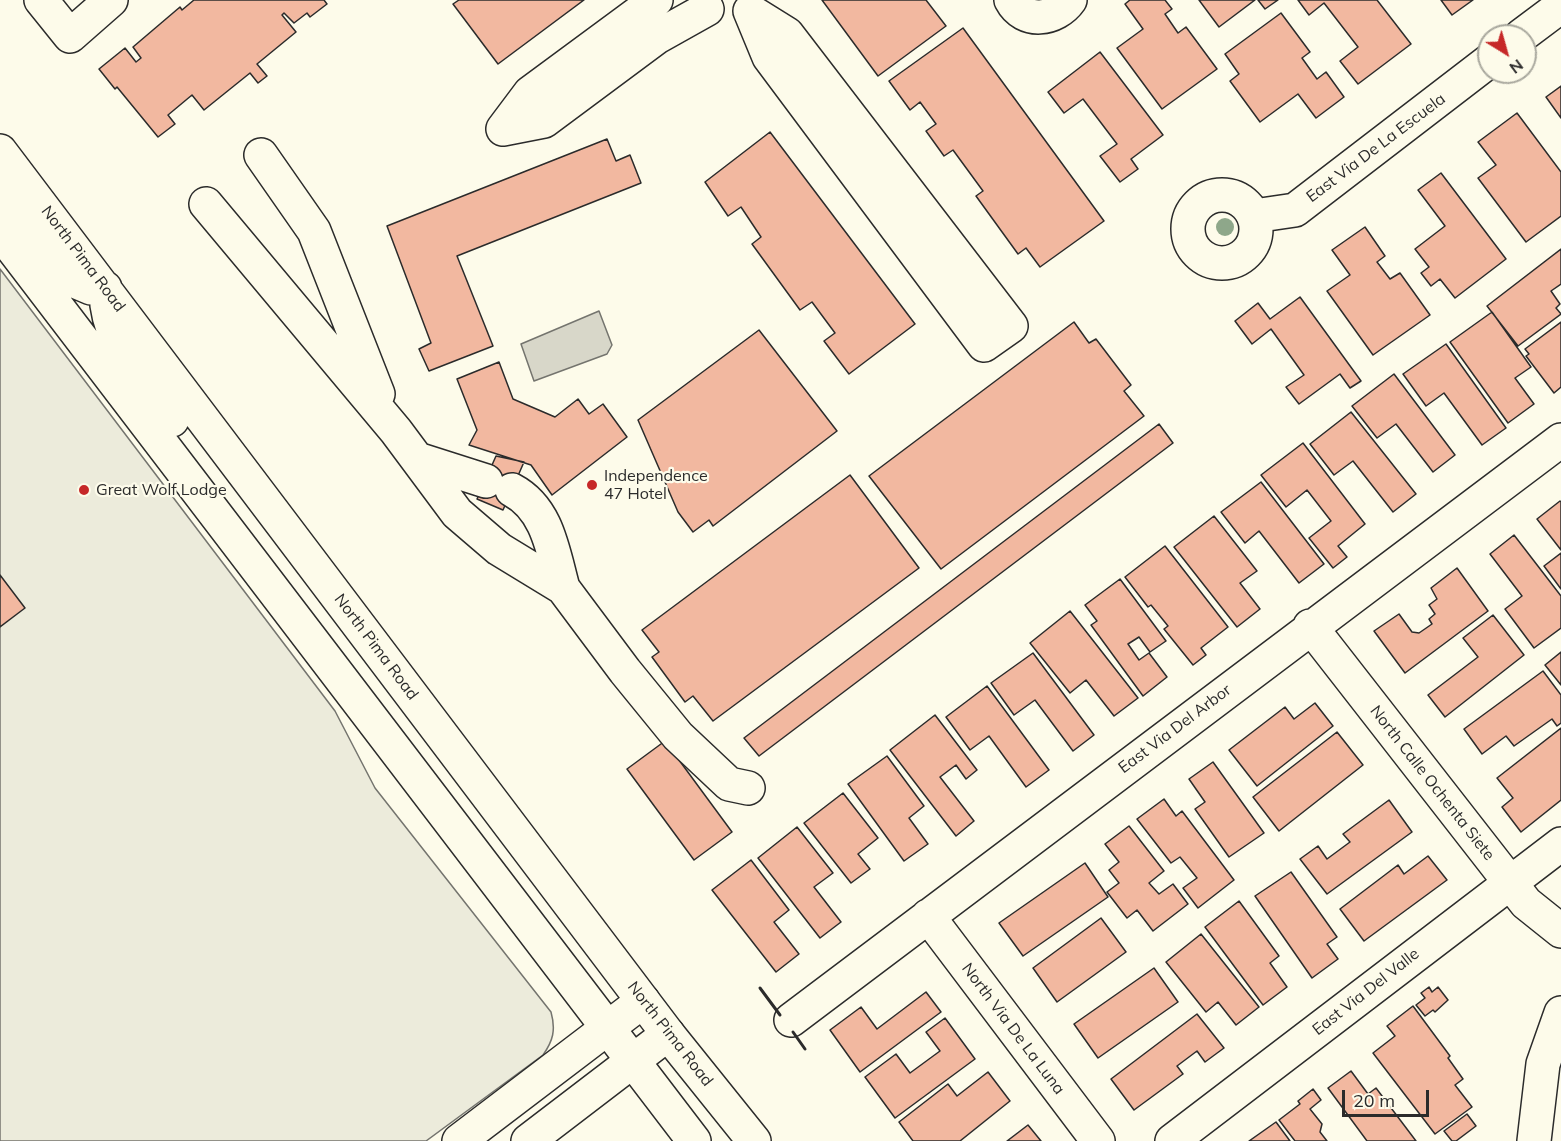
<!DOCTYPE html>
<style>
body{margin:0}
#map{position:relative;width:1561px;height:1141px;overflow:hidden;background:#fdfbea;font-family:Mulish,sans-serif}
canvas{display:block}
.north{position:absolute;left:1477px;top:24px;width:60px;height:60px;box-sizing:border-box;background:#fdfbea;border:2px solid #a9a89e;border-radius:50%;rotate:143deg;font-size:16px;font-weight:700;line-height:24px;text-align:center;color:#2b2b2b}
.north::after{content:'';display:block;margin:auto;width:21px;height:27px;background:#c62828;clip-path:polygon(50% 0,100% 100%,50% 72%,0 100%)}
.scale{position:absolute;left:1342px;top:1090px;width:87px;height:27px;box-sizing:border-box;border:3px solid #2b2b2b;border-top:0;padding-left:8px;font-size:18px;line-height:21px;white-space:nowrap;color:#2b2b2b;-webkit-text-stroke:4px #fdfbea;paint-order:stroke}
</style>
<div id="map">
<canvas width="1561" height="1141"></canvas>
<div class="north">N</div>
<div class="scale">20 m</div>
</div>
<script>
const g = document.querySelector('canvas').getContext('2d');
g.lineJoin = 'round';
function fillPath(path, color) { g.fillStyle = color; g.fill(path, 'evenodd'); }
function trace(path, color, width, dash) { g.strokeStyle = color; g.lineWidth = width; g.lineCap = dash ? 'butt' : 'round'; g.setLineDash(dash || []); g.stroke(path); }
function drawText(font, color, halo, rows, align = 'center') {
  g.font = font + ' Mulish,sans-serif'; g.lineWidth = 4.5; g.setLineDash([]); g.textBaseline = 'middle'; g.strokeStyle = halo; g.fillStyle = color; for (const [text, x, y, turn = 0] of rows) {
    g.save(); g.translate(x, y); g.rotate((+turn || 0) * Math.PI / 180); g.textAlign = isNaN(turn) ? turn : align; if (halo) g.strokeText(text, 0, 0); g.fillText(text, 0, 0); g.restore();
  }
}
const green = new Path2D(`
 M0,269L335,711L375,788L551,1012C556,1030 553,1041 543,1055L426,1141H0Z`);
fillPath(green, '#ecebdb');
trace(green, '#74746e', 1.5);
const water = new Path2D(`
 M599,311L612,345L607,354L534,381L521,344Z`);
fillPath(water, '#d8d7c9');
trace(water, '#74746e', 1.5);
const building = new Path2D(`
 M194,0H324L327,4L310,17L307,13L294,23L284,13L282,15L296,32L257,64L267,76L258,83L250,73L204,110L192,95L168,115L175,124L158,137L117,87L115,89L99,69L125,48L136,62L141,58L133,47L180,7L182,10Z
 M459,0H584L498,64L453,4Z
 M822,0H926L946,26L878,76Z
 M1130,0H1165L1172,9L1165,14L1178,33L1186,27L1217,69L1162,109L1117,48L1143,29L1125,4Z
 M1199,0H1255L1219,27Z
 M1258,0H1278L1265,9Z
 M1298,0H1377L1411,44L1358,84L1340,61L1358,47L1324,3L1309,15Z
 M1441,0H1473L1452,15Z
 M1281,13L1310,52L1302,58L1317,79L1326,72L1344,97L1316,118L1298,94L1260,122L1230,81L1239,74L1225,54Z
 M963,28L1104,221L1040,267L1026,248L1018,254L976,196L983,191L953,150L944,156L926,131L936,124L920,102L910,110L889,81Z
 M1100,52L1163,135L1131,159L1138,169L1120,182L1100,156L1117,144L1083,99L1064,113L1048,92Z
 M1561,86V118L1546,97Z
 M1517,113L1561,172V216L1526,242L1478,178L1496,165L1478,142Z
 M770,132L915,324L849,374L824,341L835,333L812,302L800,310L752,244L761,237L741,207L728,216L705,182Z
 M607,139L616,161L630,155L641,183L457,256L493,346L429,371L419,349L431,343L387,226Z
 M1441,173L1506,259L1455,298L1440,279L1431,286L1421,273L1429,267L1415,249L1445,226L1418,190Z
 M1365,227L1385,256L1377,262L1390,279L1400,273L1430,315L1373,355L1327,291L1350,275L1332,250Z
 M1561,249V284L1551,291L1560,304L1556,308L1561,314L1518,346L1487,306Z
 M1300,297L1361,381L1350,388L1340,374L1299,404L1286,387L1304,375L1271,329L1252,344L1235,321L1258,303L1270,319Z
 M1492,312L1531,367L1515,378L1534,404L1508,423L1450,342Z
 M1074,322L1089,343L1096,339L1131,385L1124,391L1144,416L941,569L869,476Z
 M1561,322V387L1554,393L1526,356L1529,354L1525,349Z
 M759,330L837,431L713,526L709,520L693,532L678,512L638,420Z
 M1446,344L1506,428L1482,445L1444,393L1426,406L1403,374Z
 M499,362L513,399L555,417L578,399L589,414L603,404L627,437L552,495L531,465L469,445L477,430L457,379Z
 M1394,374L1455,455L1433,472L1396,424L1377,438L1352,406Z
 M1351,412L1416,494L1393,512L1353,461L1334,475L1310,444Z
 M1159,424L1173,443L759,756L744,738Z
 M1303,443L1365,524L1338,546L1347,557L1333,568L1309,538L1331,521L1307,490L1286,507L1261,475Z
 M496,456L524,462L503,510L477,499Z
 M850,475L919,568L713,721L693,696L685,702L652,657L659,652L642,630Z
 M1261,482L1324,564L1299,583L1259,531L1245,543L1221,512Z
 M1560,501L1561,502V550L1537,519Z
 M1214,516L1257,571L1240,583L1260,609L1237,627L1174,547Z
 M1514,535L1561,596V628L1534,648L1505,609L1522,596L1490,554Z
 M1165,546L1228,627L1201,648L1206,655L1193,665L1164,629L1168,626L1151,605L1148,607L1125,577Z
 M1561,553V589L1544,566Z
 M1457,568L1488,611L1405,673L1374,631L1399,614L1412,632L1419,633L1432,624L1429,619L1435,614L1429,605L1437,599L1431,588Z
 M0,575L25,608L0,627Z
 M1120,579L1166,641L1150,652L1139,637L1128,644L1139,660L1149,653L1167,677L1143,696L1091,625L1097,621L1085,605Z
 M1070,611L1138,698L1114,716L1086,680L1070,693L1030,643Z
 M1493,615L1524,655L1445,717L1428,695L1478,657L1463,638Z
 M1561,652V685L1545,665Z
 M1033,653L1094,735L1073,751L1035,700L1014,715L991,683Z
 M1543,671L1561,695V723L1557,726L1552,719L1514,746L1506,736L1482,754L1464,729Z
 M987,686L1049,770L1026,787L989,736L970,750L946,717Z
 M1315,703L1333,726L1257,786L1229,750L1285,707L1294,719Z
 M935,715L977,770L966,779L956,765L940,777L974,821L956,836L890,750Z
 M1561,728V800L1521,832L1502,807L1513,798L1497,778Z
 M1337,732L1363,765L1279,831L1253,797Z
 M665,741L732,832L694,860L627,769Z
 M887,756L924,806L909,818L928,844L904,861L848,784Z
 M1213,762L1264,833L1229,857L1195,809L1205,802L1189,779Z
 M843,793L878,838L858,854L870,869L851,883L804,823Z
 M1164,799L1176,816L1182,811L1234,880L1198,908L1183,888L1197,878L1180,857L1171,863L1137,819Z
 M1389,800L1412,832L1327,894L1300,859L1318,846L1327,859L1350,842L1343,834Z
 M1129,826L1164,871L1149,883L1159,894L1173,884L1188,904L1153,931L1137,910L1127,918L1107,892L1119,883L1109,870L1119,862L1105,844Z
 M797,827L833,873L814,887L841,922L820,938L758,858Z
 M1428,856L1447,880L1364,941L1340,909L1398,865L1404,874Z
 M751,860L789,910L774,922L799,954L776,972L712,890Z
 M1085,863L1108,897L1023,956L999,923Z
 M1291,872L1337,937L1327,944L1338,959L1312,978L1255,896Z
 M1239,901L1279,956L1270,963L1287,987L1263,1005L1205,927Z
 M1101,918L1126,952L1057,1002L1033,968Z
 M1201,934L1259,1007L1236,1025L1218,1002L1206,1012L1166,962Z
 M1154,968L1178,1002L1098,1058L1074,1024Z
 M1429,987L1432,992L1438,987L1448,1000L1435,1012L1433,1010L1425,1016L1416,1005L1425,998L1421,993Z
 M926,992L941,1012L860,1072L830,1030L861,1007L877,1029Z
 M1413,1006L1450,1056L1448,1058L1463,1079L1455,1085L1472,1107L1435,1134L1373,1053L1395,1036L1387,1026Z
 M1197,1014L1224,1048L1205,1062L1197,1051L1177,1066L1183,1074L1134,1110L1111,1079Z
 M945,1018L975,1059L895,1118L865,1077L896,1054L910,1073L940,1051L926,1032Z
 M1351,1071L1368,1094L1376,1088L1416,1141H1367L1328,1088Z
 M988,1072L1010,1101L960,1141H913L899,1122L948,1084L957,1096Z
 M1313,1089L1321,1100L1310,1109L1322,1124L1320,1132L1327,1141H1295L1279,1120L1300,1104L1298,1101Z
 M1467,1114L1476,1126L1456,1141H1452L1444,1131Z
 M1276,1122L1290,1141H1249Z
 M1028,1125L1041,1141H1007Z`);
fillPath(building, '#f2b8a0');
trace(building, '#2b2b2b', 1.5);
const minor = new Path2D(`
 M41,0L70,36L111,0
 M1011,0C1024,25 1056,20 1070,0
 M750,11L787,34L1011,326L984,345L769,57Z
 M1521,36L1561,6
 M503,129L544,121L657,37L707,9
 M503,129L530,93L656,0
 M261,155L314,231L378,394
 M1188 229a34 34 0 1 1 68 0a34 34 0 1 1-68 0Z
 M206,204L396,431L457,513L499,549L563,588L625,671L678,736L729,784L748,788
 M1254,216L1295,210L1489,61
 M417,459L486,481
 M512,490C548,509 553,552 563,588
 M1310,626L1526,903L1561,931
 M928,916L1098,1141
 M791,1020L1561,440
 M459,1141L643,1001
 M528,1141L668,1034
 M1172,1141L1561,844
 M1534,1141L1543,1064L1561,1013`);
const major = new Path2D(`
 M0,151L668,1034L754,1141
 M0,194L65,277L91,288H105
 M0,232L694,1141
 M107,305C113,350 146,385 172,420`);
trace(minor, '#2b2b2b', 36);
trace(major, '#2b2b2b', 36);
trace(minor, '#fdfbea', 33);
trace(major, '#fdfbea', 33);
trace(new Path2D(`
 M760,988L780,1015
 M793,1032L805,1049`), '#2b2b2b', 3);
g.fillStyle = '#8ea78a';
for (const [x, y] of [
 [1225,227]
]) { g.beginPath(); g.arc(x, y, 9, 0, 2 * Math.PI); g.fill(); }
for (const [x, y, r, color] of [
 [592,485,6,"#c62828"],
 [84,490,6,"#c62828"]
]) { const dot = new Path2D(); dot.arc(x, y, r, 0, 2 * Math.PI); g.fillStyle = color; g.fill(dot); trace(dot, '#fdfbea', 2); }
drawText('16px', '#2b2b2b', '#fdfbea', [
 ["East Via De La Escuela",1376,148,-37],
 ["North Pima Road",83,259,53],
 ["North Pima Road",376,647,53],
 ["East Via Del Arbor",1175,729,-37],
 ["North Calle Ochenta Siete",1432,783,52],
 ["East Via Del Valle",1366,992,-38],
 ["North Via De La Luna",1013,1029,53],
 ["North Pima Road",670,1034,52]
]);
drawText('16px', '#2b2b2b', '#fdfbea', [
 ["Independence",604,476],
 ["47 Hotel",604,494],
 ["Great Wolf Lodge",96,490]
], 'left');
</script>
